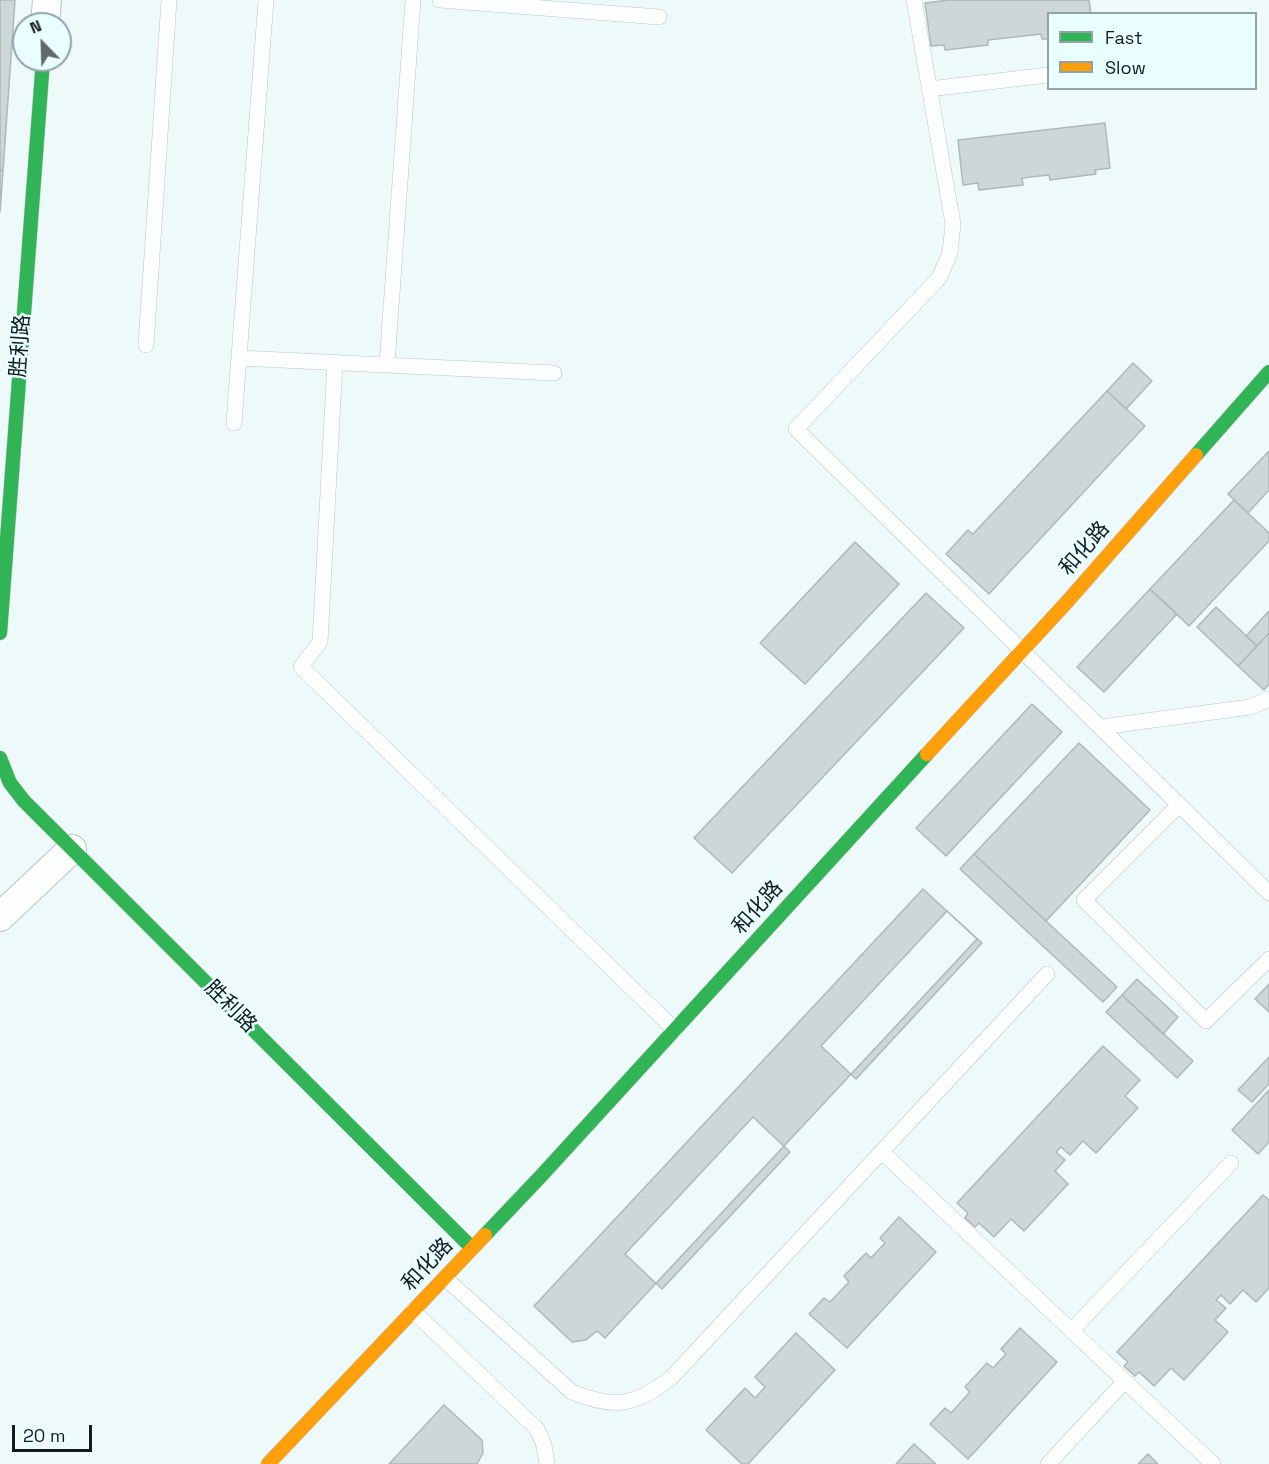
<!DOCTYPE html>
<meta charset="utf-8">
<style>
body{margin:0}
#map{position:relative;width:1269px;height:1464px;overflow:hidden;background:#eef9fa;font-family:"Space Grotesk",sans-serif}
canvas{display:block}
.legend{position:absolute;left:1047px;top:12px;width:210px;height:78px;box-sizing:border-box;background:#e9feff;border:2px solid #93a3a4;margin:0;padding:8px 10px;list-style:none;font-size:18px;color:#121b1b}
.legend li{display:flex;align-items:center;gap:12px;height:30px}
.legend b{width:30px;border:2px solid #93a3a4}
.north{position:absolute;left:12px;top:12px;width:60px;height:60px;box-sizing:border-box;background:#e9feff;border:2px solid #93a3a4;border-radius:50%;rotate:337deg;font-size:16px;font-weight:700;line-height:24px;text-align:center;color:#121b1b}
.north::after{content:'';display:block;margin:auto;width:21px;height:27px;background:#5f6969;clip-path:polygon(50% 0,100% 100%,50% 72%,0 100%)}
.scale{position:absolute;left:12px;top:1425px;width:80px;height:27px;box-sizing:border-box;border:3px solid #121b1b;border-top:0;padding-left:8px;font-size:18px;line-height:21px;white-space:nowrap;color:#121b1b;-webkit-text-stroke:4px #e9feff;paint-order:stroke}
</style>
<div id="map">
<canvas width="1269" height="1464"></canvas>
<ul class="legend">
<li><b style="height:8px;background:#30b455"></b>Fast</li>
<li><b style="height:8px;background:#ff9f0a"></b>Slow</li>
</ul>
<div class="north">N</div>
<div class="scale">20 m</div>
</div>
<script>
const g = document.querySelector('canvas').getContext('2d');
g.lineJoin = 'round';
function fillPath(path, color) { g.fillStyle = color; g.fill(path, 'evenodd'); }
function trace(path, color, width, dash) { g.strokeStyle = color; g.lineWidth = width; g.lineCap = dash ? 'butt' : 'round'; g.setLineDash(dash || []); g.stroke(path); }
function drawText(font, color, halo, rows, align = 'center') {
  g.font = font + ' "Space Grotesk","Noto Sans SC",sans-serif'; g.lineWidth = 5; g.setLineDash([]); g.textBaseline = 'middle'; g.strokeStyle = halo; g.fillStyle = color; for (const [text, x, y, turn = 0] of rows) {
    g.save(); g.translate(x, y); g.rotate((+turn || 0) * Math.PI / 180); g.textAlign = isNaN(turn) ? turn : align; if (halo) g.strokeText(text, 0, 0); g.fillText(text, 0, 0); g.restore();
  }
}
const building = new Path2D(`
 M0,0H15L3,171L0,170Z
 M950,0H1089L1091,14H1048V39H1042L1041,34L988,40V45L945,50L944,45L931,46L925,3Z
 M1105,123L1110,168L1095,170L1096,174L1050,180L1049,175L1022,178L1023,185L979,190L978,183L963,185L958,140Z
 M0,170L3,171L0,212Z
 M1133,363L1152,381L1126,409L1107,391Z
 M1107,391L1145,426L989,594L946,554L968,530L973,534Z
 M1269,451V490L1248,513L1228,494Z
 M1234,500L1269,533V541L1189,626L1150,589Z
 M855,542L899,584L805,684L760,643Z
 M1150,589L1177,614L1104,692L1077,667Z
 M926,593L964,628L732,873L694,838Z
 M1216,607L1257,646L1238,666L1197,627Z
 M1269,611V633L1257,646L1246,636Z
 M1269,633V684L1264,690L1238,666Z
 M1032,704L1062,732L946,856L916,828Z
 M1079,743L1150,810L1046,921L974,854Z
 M974,854L1117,987L1103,1002L960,869Z
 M923,889L977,939L605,1338L597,1331L586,1340L572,1342L534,1306Z
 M947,911L982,943L856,1079L821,1046Z
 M1137,979L1178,1017L1163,1034L1122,995Z
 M1269,984V1012L1255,999Z
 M1122,995L1193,1061L1177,1078L1106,1012Z
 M1103,1046L1140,1080L1125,1096L1138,1108L1096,1153L1083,1141L1070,1155L1061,1147L1056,1152L1065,1160L1055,1171L1068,1184L1024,1231L1011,1219L994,1237L979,1223L975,1227L965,1218L968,1213L957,1203Z
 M1269,1057V1084L1252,1102L1238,1090Z
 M1269,1090V1142L1258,1154L1232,1130Z
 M753,1117L790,1152L662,1289L625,1254Z
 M1263,1195L1269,1200V1288L1256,1302L1243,1290L1230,1304L1221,1295L1216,1300L1226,1308L1215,1320L1228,1332L1184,1380L1171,1368L1154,1386L1139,1372L1135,1376L1124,1366L1128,1362L1117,1352Z
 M899,1217L936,1252L847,1348L809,1314L824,1298L830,1302L849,1282L844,1276L866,1253L871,1258L885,1243L880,1238Z
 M1020,1328L1057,1362L968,1459L930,1424L945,1408L951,1413L970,1392L965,1387L987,1363L993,1368L1006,1354L1001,1349Z
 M796,1333L835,1370L748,1464H742L706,1430L745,1388L755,1398L765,1387L755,1377Z
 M444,1405L482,1440L483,1453L477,1464H389Z
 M914,1444L936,1464H896Z
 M1148,1454L1158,1464H1138Z`);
fillPath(building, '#cdd7d7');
trace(building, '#aeb8b8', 1.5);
const lane = new Path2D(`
 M440,0L659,17
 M914,0L953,224L950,253L939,278L796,429L1269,893
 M929,89L1048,75
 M146,345L169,0
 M239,358L554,373
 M335,362L320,642L301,667L675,1030
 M387,364L413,0
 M234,423L266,0
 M1101,727L1250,707L1269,699
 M1179,805L1084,900L1206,1021L1269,959
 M882,1152L1213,1464
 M445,1278L572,1392C614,1409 635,1406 671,1378L1047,974
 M413,1311L537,1429L544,1445L547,1464
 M1071,1331L1231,1163
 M1048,1464L1125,1381`);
const street = new Path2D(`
 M45,24L47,0
 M0,917L72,849`);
const fast = new Path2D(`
 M1196,455L1269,372
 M0,633L43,60
 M0,758L10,783L24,801L472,1248
 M485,1235L541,1176L927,754`);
const slow = new Path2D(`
 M927,754L1066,603L1196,455
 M268,1464L485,1235`);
trace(lane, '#bbc5c5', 16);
trace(street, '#bbc5c5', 30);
trace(fast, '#bbc5c5', 15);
trace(slow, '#bbc5c5', 15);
trace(lane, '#fcfefe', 15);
trace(street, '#fcfefe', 28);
trace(fast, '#30b455', 14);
trace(slow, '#ff9f0a', 14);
drawText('21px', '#121b1b', '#e9feff', [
 ["胜利路",21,346,-86],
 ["和化路",1085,549,-49],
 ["和化路",758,908,-48],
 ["胜利路",230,1007,45],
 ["和化路",428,1265,-47]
]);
</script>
